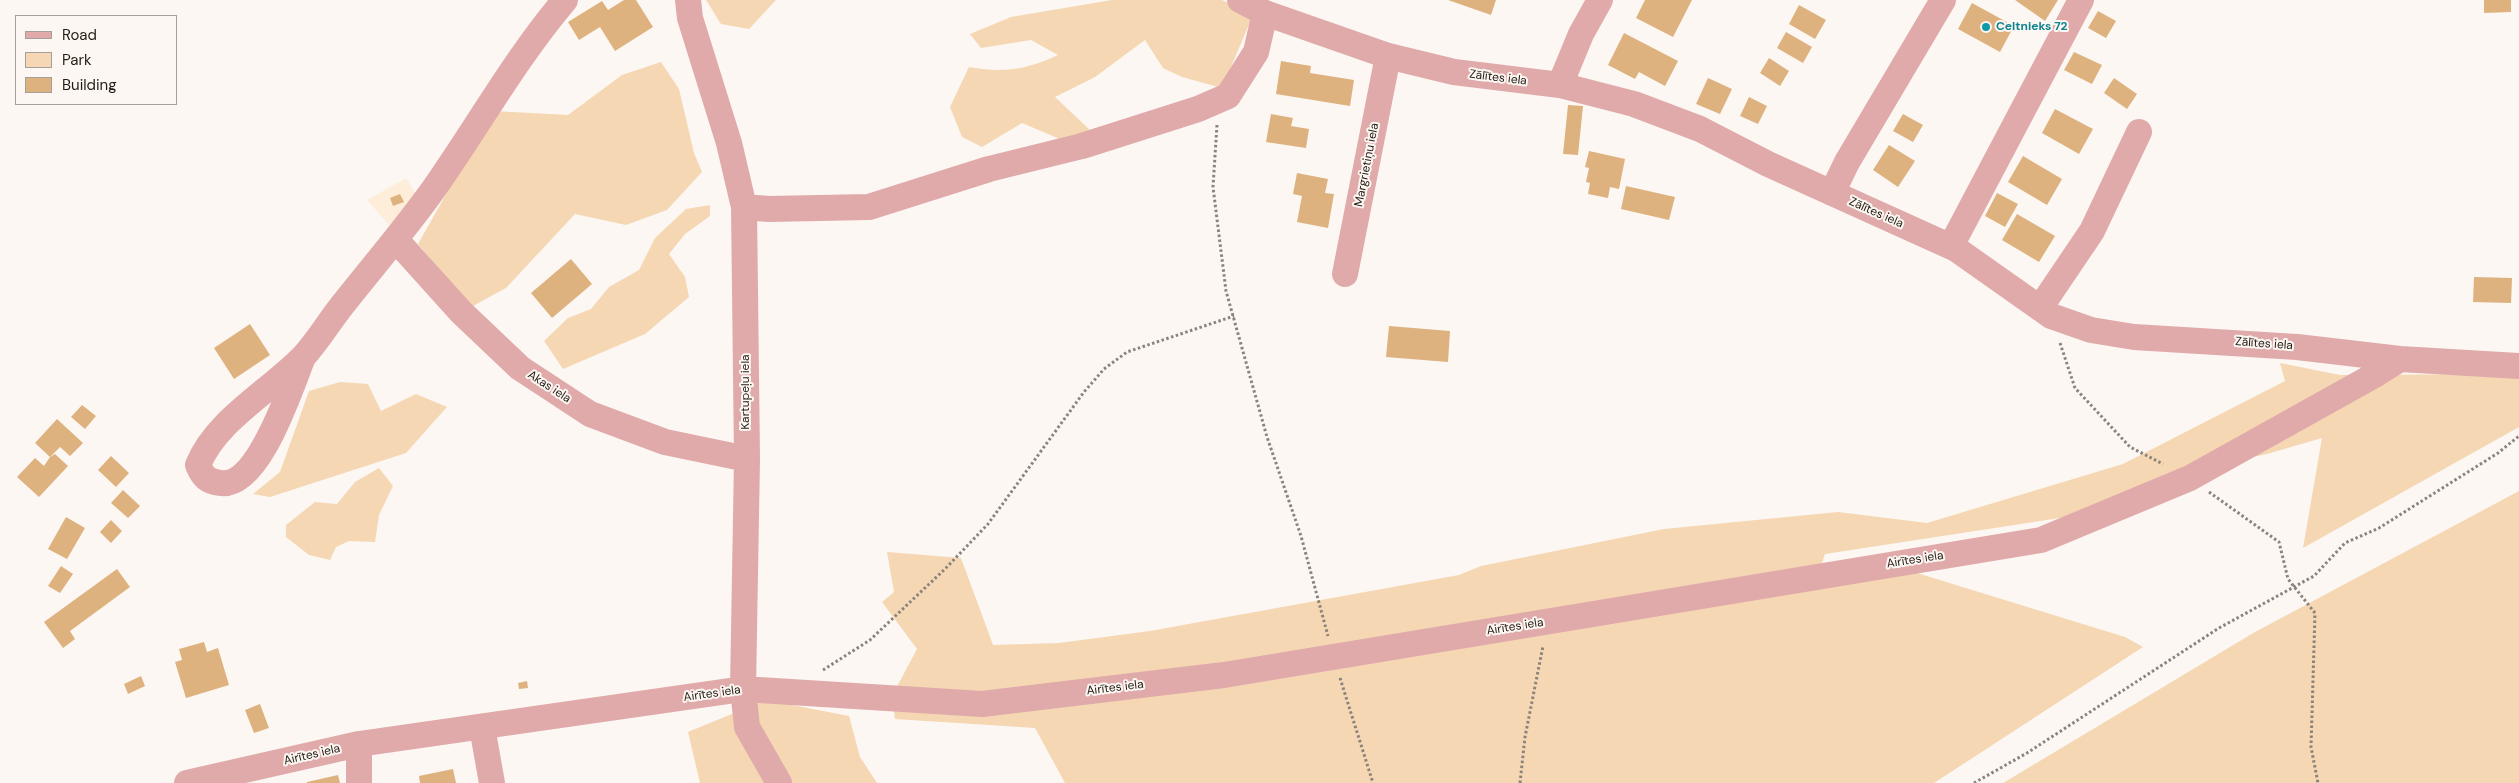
<!DOCTYPE html>
<meta charset="utf-8">
<style>
body{margin:0}
#map{position:relative;width:2519px;height:783px;overflow:hidden;background:#fcf7f2;font-family:"DM Sans",sans-serif}
canvas{display:block}
.legend{position:absolute;left:15px;top:15px;width:162px;height:90px;box-sizing:border-box;background:#fcf7f2;border:1px solid #a69f99;margin:0;padding:6px 9px;list-style:none;font-size:15px;color:#241c13}
.legend li{display:flex;align-items:center;gap:10px;height:25px}
.legend b{width:25px;border:1px solid #a69f99}
</style>
<div id="map">
<canvas width="2519" height="783"></canvas>
<ul class="legend">
<li><b style="height:6px;background:#e0aaaa"></b>Road</li>
<li><b style="height:14px;background:#f5d7b4"></b>Park</li>
<li><b style="height:14px;background:#ddb27f"></b>Building</li>
</ul>
</div>
<script>
const g = document.querySelector('canvas').getContext('2d');
g.lineJoin = 'round';
function fillPath(path, color) { g.fillStyle = color; g.fill(path, 'evenodd'); }
function trace(path, color, width, dash) { g.strokeStyle = color; g.lineWidth = width; g.lineCap = dash ? 'butt' : 'round'; g.setLineDash(dash || []); g.stroke(path); }
function drawText(font, color, halo, rows, align = 'center') {
  g.font = font + ' "DM Sans",sans-serif'; g.lineWidth = 4; g.setLineDash([]); g.textBaseline = 'middle'; g.strokeStyle = halo; g.fillStyle = color; for (const [text, x, y, turn = 0] of rows) {
    g.save(); g.translate(x, y); g.rotate((+turn || 0) * Math.PI / 180); g.textAlign = isNaN(turn) ? turn : align; if (halo) g.strokeText(text, 0, 0); g.fillText(text, 0, 0); g.restore();
  }
}
fillPath(new Path2D(`
 M406,178L416,194L401,215L389,225L367,200Z`), '#feedd9');
fillPath(new Path2D(`
 M706,0H776L749,29L721,24Z
 M1112,0H1222L1253,15L1222,88L1182,77L1163,68L1145,40L1095,77L1055,97L1090,130L1062,140L1022,123L982,147L962,137L950,107L969,67C1003,73 1026,70 1058,55L1031,40L981,48L970,34L1011,17Z
 M661,62L679,89L694,153L702,172L667,210L626,225L575,214L506,288L471,307L418,244L493,111L568,115L622,75Z
 M710,205V216L685,234L669,254L685,277L689,297L645,334L563,369L544,341L568,318L591,309L609,287L639,270L655,238L686,209Z
 M2280,363L2340,375L2519,374V427L2303,548L2322,438L2267,454L2188,471L2073,516L1825,554L1818,575L1917,573L2125,637L2143,647L1934,783H1065L1035,728L895,719L892,696L917,649L882,602L894,592L887,552L961,558L993,645L1059,643L1150,631L1459,575L1481,566L1664,529L1838,512L1927,523L2123,464L2285,381Z
 M340,382L368,384L381,411L416,394L447,407L406,453L270,497L253,494L280,472L309,391Z
 M379,468L393,486L379,515L375,542L349,541L336,547L330,560L309,555L286,537V525L315,502L337,504L355,482Z
 M2519,491V783H2003L2255,632Z
 M766,700L849,716L860,757L877,783H700L688,732Z`), '#f5d7b4');
fillPath(new Path2D(`
 M624,0H636L653,27L615,51L600,27L579,40L568,22L602,1L608,10Z
 M1448,0H1496L1491,15Z
 M1645,0H1692L1673,37L1636,18Z
 M2015,0H2058L2045,21Z
 M2484,0H2511V12L2484,13Z
 M1972,3L2014,26L2000,52L1958,29Z
 M1799,5L1826,20L1815,39L1789,24Z
 M2098,11L2116,21L2106,38L2088,28Z
 M1786,32L1812,47L1803,63L1777,48Z
 M1624,33L1678,61L1665,86L1639,72L1635,79L1608,65Z
 M2074,52L2102,65L2092,84L2064,70Z
 M1769,58L1789,71L1780,86L1760,73Z
 M1281,61L1311,66L1310,73L1354,80L1350,106L1276,94Z
 M1708,78L1732,89L1720,114L1696,104Z
 M2114,78L2137,94L2127,109L2104,93Z
 M1749,97L1767,106L1758,124L1740,116Z
 M1568,105L1583,106L1578,155L1563,154Z
 M2055,109L2093,129L2079,154L2042,133Z
 M1271,114L1293,118L1291,126L1309,129L1306,148L1266,142Z
 M1903,114L1923,125L1913,142L1893,131Z
 M1889,145L1915,161L1898,187L1873,170Z
 M1589,151L1625,159L1619,189L1610,187L1608,198L1588,194L1590,183L1586,182L1589,168L1585,167Z
 M2023,156L2062,179L2047,205L2008,182Z
 M1297,173L1328,179L1325,193L1334,194L1328,228L1297,222L1302,196L1293,194Z
 M1626,186L1675,197L1669,220L1621,209Z
 M1997,193L2018,204L2005,227L1985,216Z
 M400,194L404,202L393,206L390,198Z
 M2017,214L2055,236L2039,262L2002,240Z
 M571,259L592,284L552,318L531,293Z
 M2474,277L2512,278L2511,303L2473,302Z
 M250,324L270,355L234,379L214,348Z
 M1389,326L1450,331L1448,362L1386,357Z
 M82,405L96,416L85,429L71,417Z
 M57,419L83,443L70,456L60,447L50,457L55,454L68,466L39,497L17,477L35,458L44,466L50,457L35,443Z
 M111,456L129,473L116,487L98,470Z
 M123,490L140,506L128,518L111,503Z
 M66,517L85,528L67,559L48,549Z
 M111,520L122,531L111,543L100,532Z
 M61,566L73,574L60,593L48,586Z
 M117,569L130,587L70,631L75,639L63,648L44,622Z
 M204,642L207,652L218,648L229,685L186,698L175,662L182,660L179,649Z
 M141,676L145,686L128,694L124,684Z
 M527,681L528,688L519,689L518,683Z
 M260,704L269,728L254,733L245,710Z
 M453,769L456,783H420L419,776Z
 M338,775L340,783H307V782Z`), '#ddb27f');
trace(new Path2D(`
 M1217,125L1213,187L1226,291L1267,437L1301,536L1328,636
 M2060,343L2075,388L2130,447L2163,464
 M2209,492L2279,542L2288,579L2315,613L2311,747L2318,783
 M823,670L870,640L945,569L988,524L1084,392L1104,369L1127,352L1234,316
 M1340,678L1373,783
 M1520,783L1525,737L1543,646
 M1974,783L2027,753L2219,628L2314,576L2345,543L2379,528L2498,453L2519,436`), '#89837c', 3, [2.5, 2.5]);
trace(new Path2D(`
 M688,0L690,18L729,143L744,207L747,459L743,689L747,727L779,783
 M1240,0L1265,13L1388,56L1454,72L1560,85L1634,104L1700,129L1768,164L1956,249L2051,316L2091,330L2134,337L2297,347L2400,359L2519,366
 M1560,85L1581,34L1600,0
 M1832,193L1847,162L1943,0
 M744,207L769,209L869,207L989,169L1082,146L1198,109L1228,96L1256,52L1265,13
 M397,241L461,312L520,368L590,414L665,442L747,459
 M1951,246L2081,0
 M1345,274L1388,56
 M2040,308L2092,231L2139,132
 M303,357C291,386 259,489 220,483C207,481 203,477 198,465C216,420 270,391 303,357C318,341 330,320 344,303C374,265 405,229 433,190C478,126 515,59 565,0
 M482,727L492,783
 M187,783L359,744L743,689L982,704L1224,675L2041,540L2190,478L2373,376L2400,359
 M359,783V744`), '#e0aaaa', 26);
for (const [x, y, r, color] of [
 [1986,27,5,"#0f9aa8"]
]) { const dot = new Path2D(); dot.arc(x, y, r, 0, 2 * Math.PI); g.fillStyle = color; g.fill(dot); trace(dot, '#fcf7f2', 2); }
drawText('bold 12px', '#0d838f', '#fcf7f2', [
 ["Celtnieks 72",1996,27]
], 'left');
drawText('12px', '#241c13', '#fcf7f2', [
 ["Zālītes iela",1498,78,7],
 ["Margrietiņu iela",1367,165,-79],
 ["Zālītes iela",1876,213,24],
 ["Zālītes iela",2264,344,4],
 ["Akas iela",549,387,33],
 ["Kartupeļu iela",746,392,-90],
 ["Airītes iela",1915,560,-9],
 ["Airītes iela",1515,627,-9],
 ["Airītes iela",1115,688,-7],
 ["Airītes iela",712,694,-8],
 ["Airītes iela",312,755,-13]
]);
</script>
